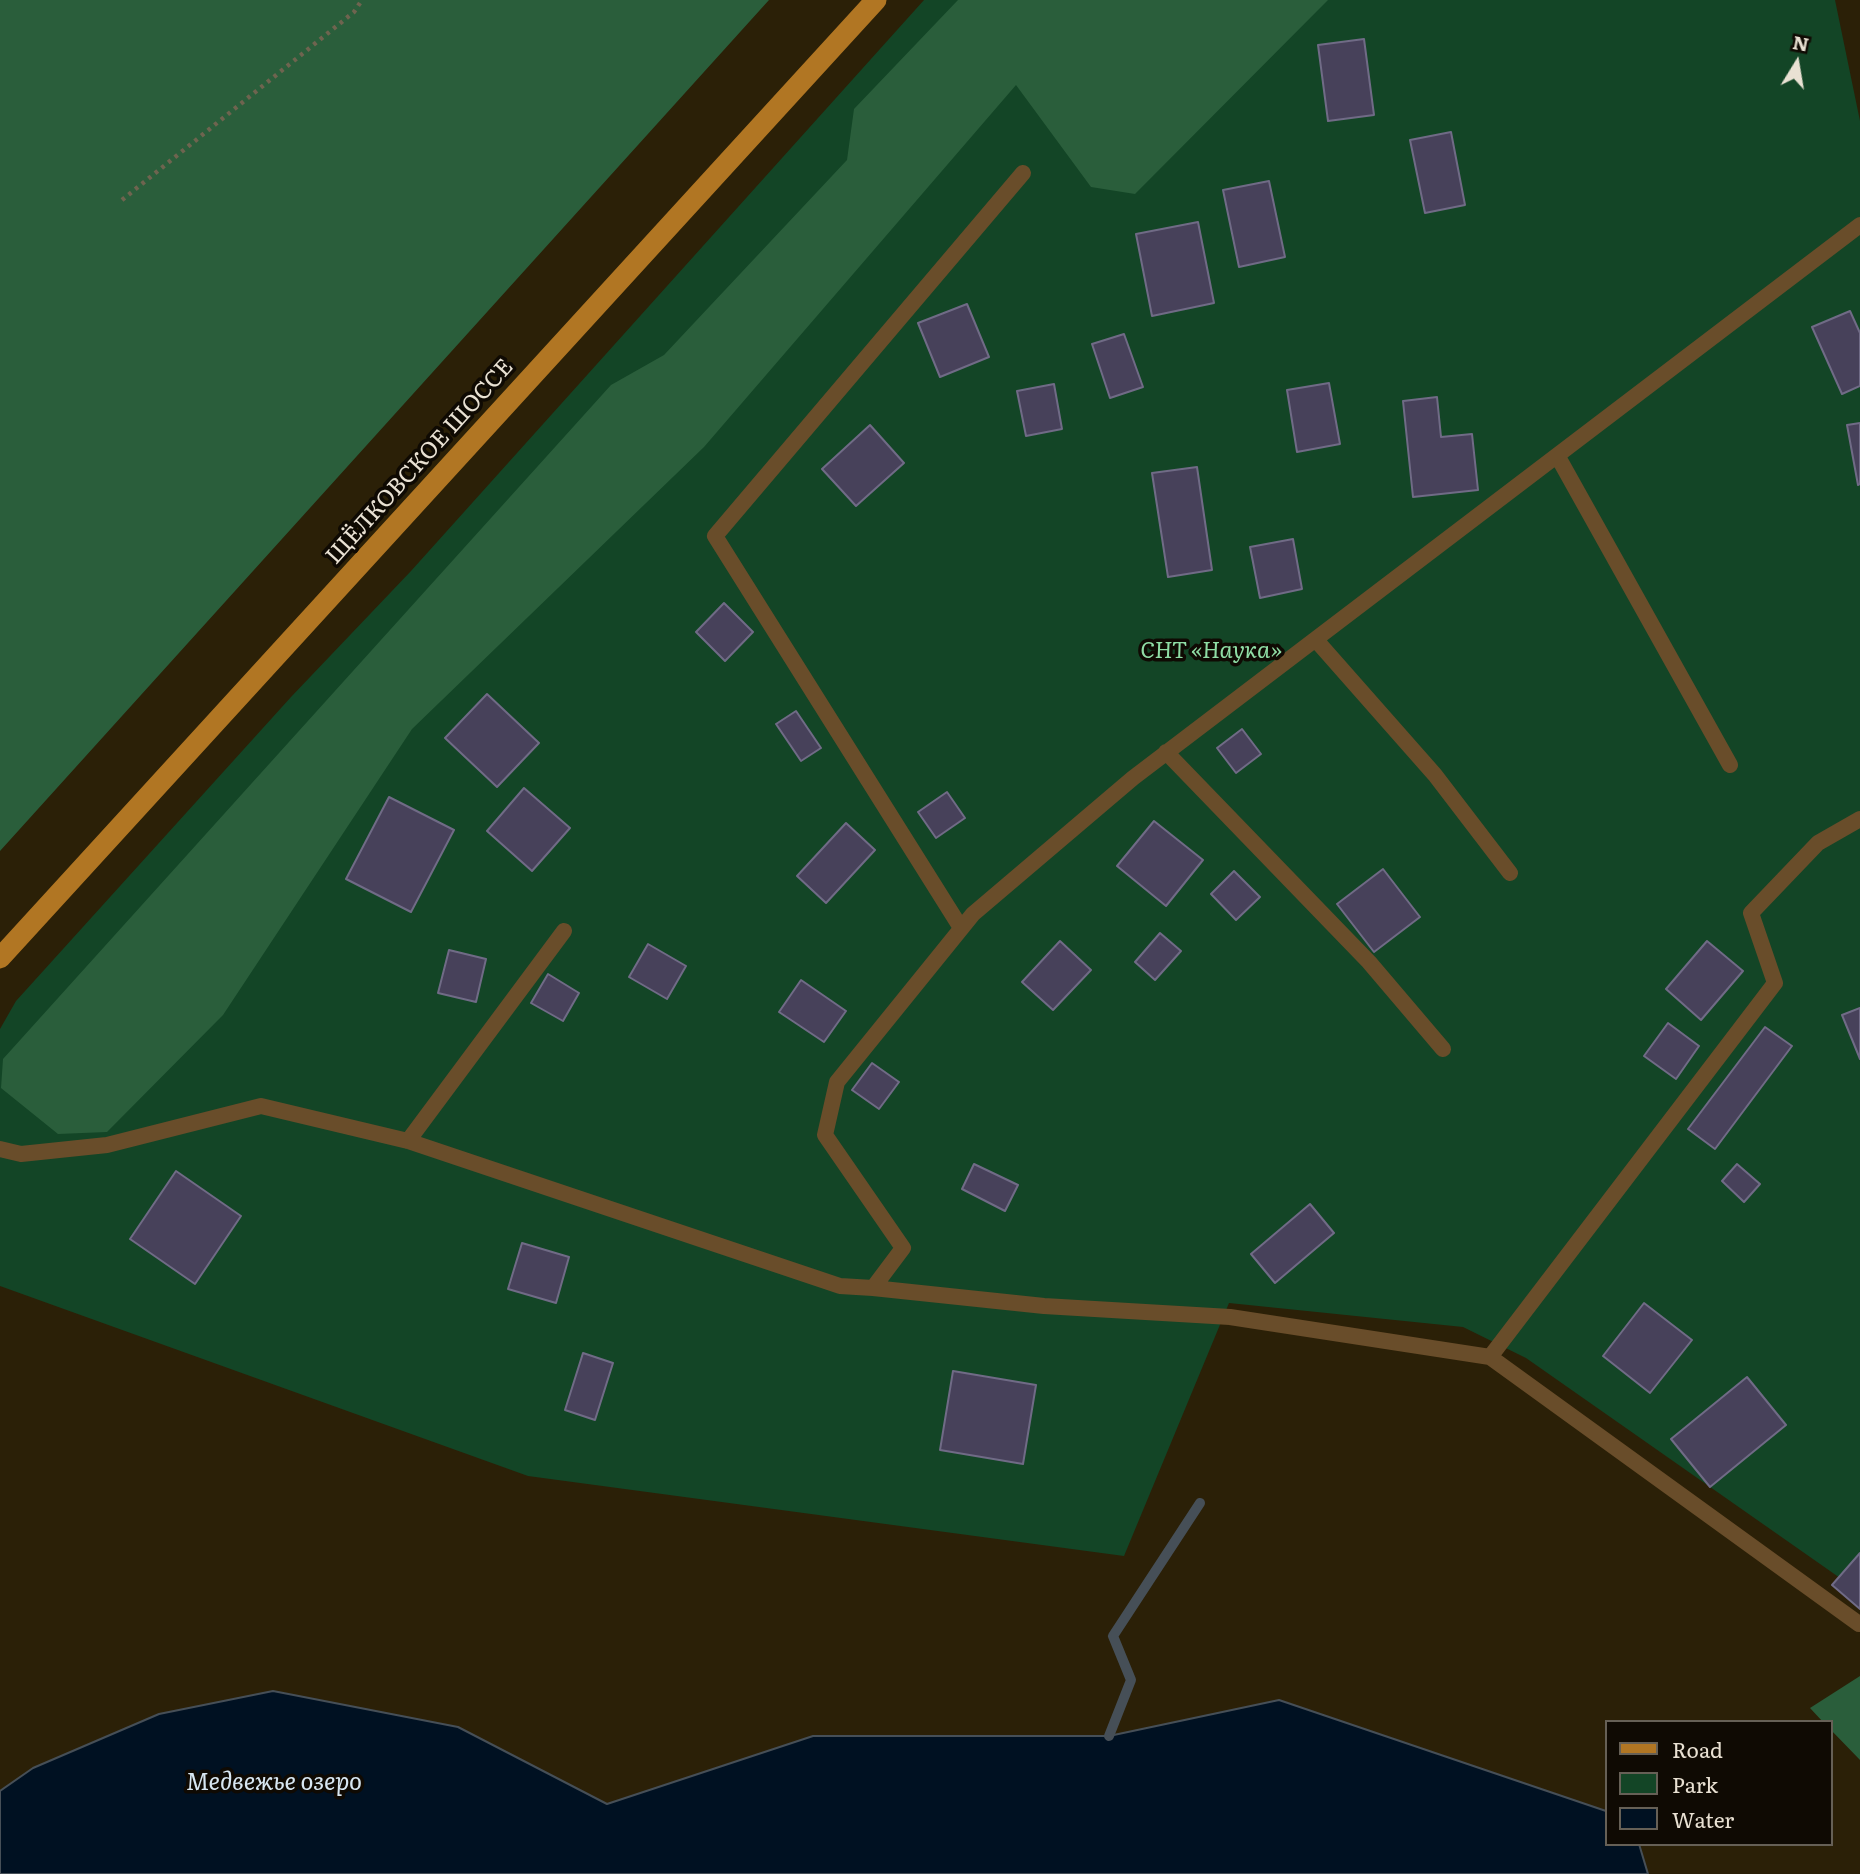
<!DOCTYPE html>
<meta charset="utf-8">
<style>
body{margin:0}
#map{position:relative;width:1860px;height:1874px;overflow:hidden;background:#2b2007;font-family:Literata,serif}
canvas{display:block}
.legend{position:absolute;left:1605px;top:1720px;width:228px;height:126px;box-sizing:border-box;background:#0f0a03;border:2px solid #666056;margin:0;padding:9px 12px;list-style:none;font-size:21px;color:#e9e1d3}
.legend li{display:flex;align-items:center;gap:14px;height:35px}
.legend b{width:35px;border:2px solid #666056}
.north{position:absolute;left:1762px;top:28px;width:70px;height:70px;-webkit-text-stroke:5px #0f0a03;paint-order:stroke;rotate:11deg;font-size:19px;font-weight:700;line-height:28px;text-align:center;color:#e9e1d3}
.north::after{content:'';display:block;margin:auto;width:24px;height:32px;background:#e9e1d3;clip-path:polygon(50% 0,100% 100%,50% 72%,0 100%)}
</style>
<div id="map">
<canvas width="1860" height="1874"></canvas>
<ul class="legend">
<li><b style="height:9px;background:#b17623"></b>Road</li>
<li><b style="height:19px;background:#134526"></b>Park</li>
<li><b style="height:19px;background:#012"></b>Water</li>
</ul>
<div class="north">N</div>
</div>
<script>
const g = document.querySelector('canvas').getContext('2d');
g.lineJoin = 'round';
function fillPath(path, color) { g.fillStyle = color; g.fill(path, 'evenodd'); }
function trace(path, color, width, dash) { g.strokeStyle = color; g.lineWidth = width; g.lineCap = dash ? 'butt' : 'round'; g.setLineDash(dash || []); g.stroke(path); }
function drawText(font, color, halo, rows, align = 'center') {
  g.font = font + ' Literata,serif'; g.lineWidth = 7; g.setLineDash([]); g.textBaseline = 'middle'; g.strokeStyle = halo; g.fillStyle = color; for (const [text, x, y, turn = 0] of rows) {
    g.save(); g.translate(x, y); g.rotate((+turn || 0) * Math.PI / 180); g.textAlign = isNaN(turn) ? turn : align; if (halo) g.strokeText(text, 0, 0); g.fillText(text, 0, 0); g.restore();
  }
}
fillPath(new Path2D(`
 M924,0H1835L1860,121V1592L1526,1358L1463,1327L1229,1303L1124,1556L528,1476L0,1286V1029L16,1001L291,697L411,571Z`), '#134526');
fillPath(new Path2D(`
 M0,0H769L0,851Z
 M958,0H1328L1135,194L1091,187L1016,85L704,447L412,729L223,1015L107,1132L58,1134L1,1088L3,1059L611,385L664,355L847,160L854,109Z
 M1860,1676V1760L1830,1729V1722H1823L1810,1708Z`), '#2a5e3b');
const water = new Path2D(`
 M273,1691L458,1727L607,1804L813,1736H1109L1279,1700L1606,1811V1844H1639L1648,1874H0V1791L33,1768L159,1714Z`);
fillPath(water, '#012');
trace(water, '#464f57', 2);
trace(new Path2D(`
 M1109,1736L1131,1680L1113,1636L1200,1503`), '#464f57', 10);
const building = new Path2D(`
 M1364,39L1374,115L1328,121L1318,45Z
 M1451,132L1465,205L1425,213L1410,140Z
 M1269,181L1285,257L1239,267L1223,190Z
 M1198,222L1214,303L1152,316L1136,234Z
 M967,304L989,357L940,377L918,323Z
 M1850,311L1860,333V386L1842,394L1812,327Z
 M1124,334L1143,387L1110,398L1092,344Z
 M1329,383L1340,444L1297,452L1287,390Z
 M1054,384L1062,429L1026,436L1017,391Z
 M1437,397L1441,437L1472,434L1478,490L1413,497L1403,401Z
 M1860,423V484L1858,485L1847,425Z
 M870,425L904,463L856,506L822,469Z
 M1197,467L1212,570L1168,577L1152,473Z
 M1293,539L1302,589L1260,598L1250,547Z
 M724,603L753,632L725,661L696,632Z
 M487,694L539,743L497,787L445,738Z
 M796,711L821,748L801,761L776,724Z
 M1242,729L1261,754L1236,773L1217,748Z
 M524,788L570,828L532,871L487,831Z
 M947,792L965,818L936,838L918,812Z
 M389,797L454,830L411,912L346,879Z
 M1154,821L1203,860L1166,906L1117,866Z
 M846,823L875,850L826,903L797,876Z
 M1383,869L1420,917L1374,952L1337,904Z
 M1234,871L1260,897L1236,920L1211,894Z
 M1160,933L1181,951L1155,980L1135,962Z
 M1060,941L1091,970L1053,1010L1022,982Z
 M1707,941L1743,971L1701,1020L1666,989Z
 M648,944L686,966L667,999L629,977Z
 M449,950L486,959L476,1002L438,993Z
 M548,974L579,993L563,1021L531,1003Z
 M801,980L846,1011L824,1042L779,1012Z
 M1860,1008V1059L1842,1015Z
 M1668,1023L1699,1046L1676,1079L1644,1056Z
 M1765,1027L1792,1046L1715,1149L1688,1129Z
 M872,1063L899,1082L879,1109L852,1090Z
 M974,1164L1018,1185L1005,1211L962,1189Z
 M1737,1164L1760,1184L1744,1202L1722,1181Z
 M176,1171L241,1216L195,1284L130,1239Z
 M1310,1204L1334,1233L1275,1283L1251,1254Z
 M522,1243L569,1257L556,1303L508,1289Z
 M1644,1303L1692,1340L1650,1393L1603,1356Z
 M583,1353L613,1363L595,1420L565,1410Z
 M953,1371L1036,1385L1023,1464L940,1450Z
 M1747,1377L1786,1425L1710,1487L1671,1439Z
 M1860,1553V1609L1832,1585Z`);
fillPath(building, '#47415a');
trace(building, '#706b86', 2);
trace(new Path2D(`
 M122,200L354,12L362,0`), '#6e644f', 4.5, [3.5, 5]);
trace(new Path2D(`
 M1558,457L1730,765
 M1316,640L1435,775L1510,873
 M1166,752L1369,962L1443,1049
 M961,928L715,536L1023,173
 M408,1141L564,931
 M0,1149L21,1154L107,1145L261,1106L408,1141L840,1286L873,1288L903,1248L825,1135L837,1082L973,914L1133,778L1860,225
 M873,1288L1044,1306L1230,1317L1490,1357L1775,983L1751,913L1818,843L1860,819
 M1490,1357L1859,1624`), '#694d2a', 16);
trace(new Path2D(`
 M0,958L876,0`), '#b17623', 21);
drawText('23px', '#e9e1d3', '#0f0a03', [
 ["ЩЁЛКОВСКОЕ ШОССЕ",420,462,-48]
]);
drawText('italic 23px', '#8fdda5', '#0f0a03', [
 ["СНТ «Наука»",1211,651]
]);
drawText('italic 24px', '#d8e7f2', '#0f0a03', [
 ["Медвежье озеро",274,1783]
]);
</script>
